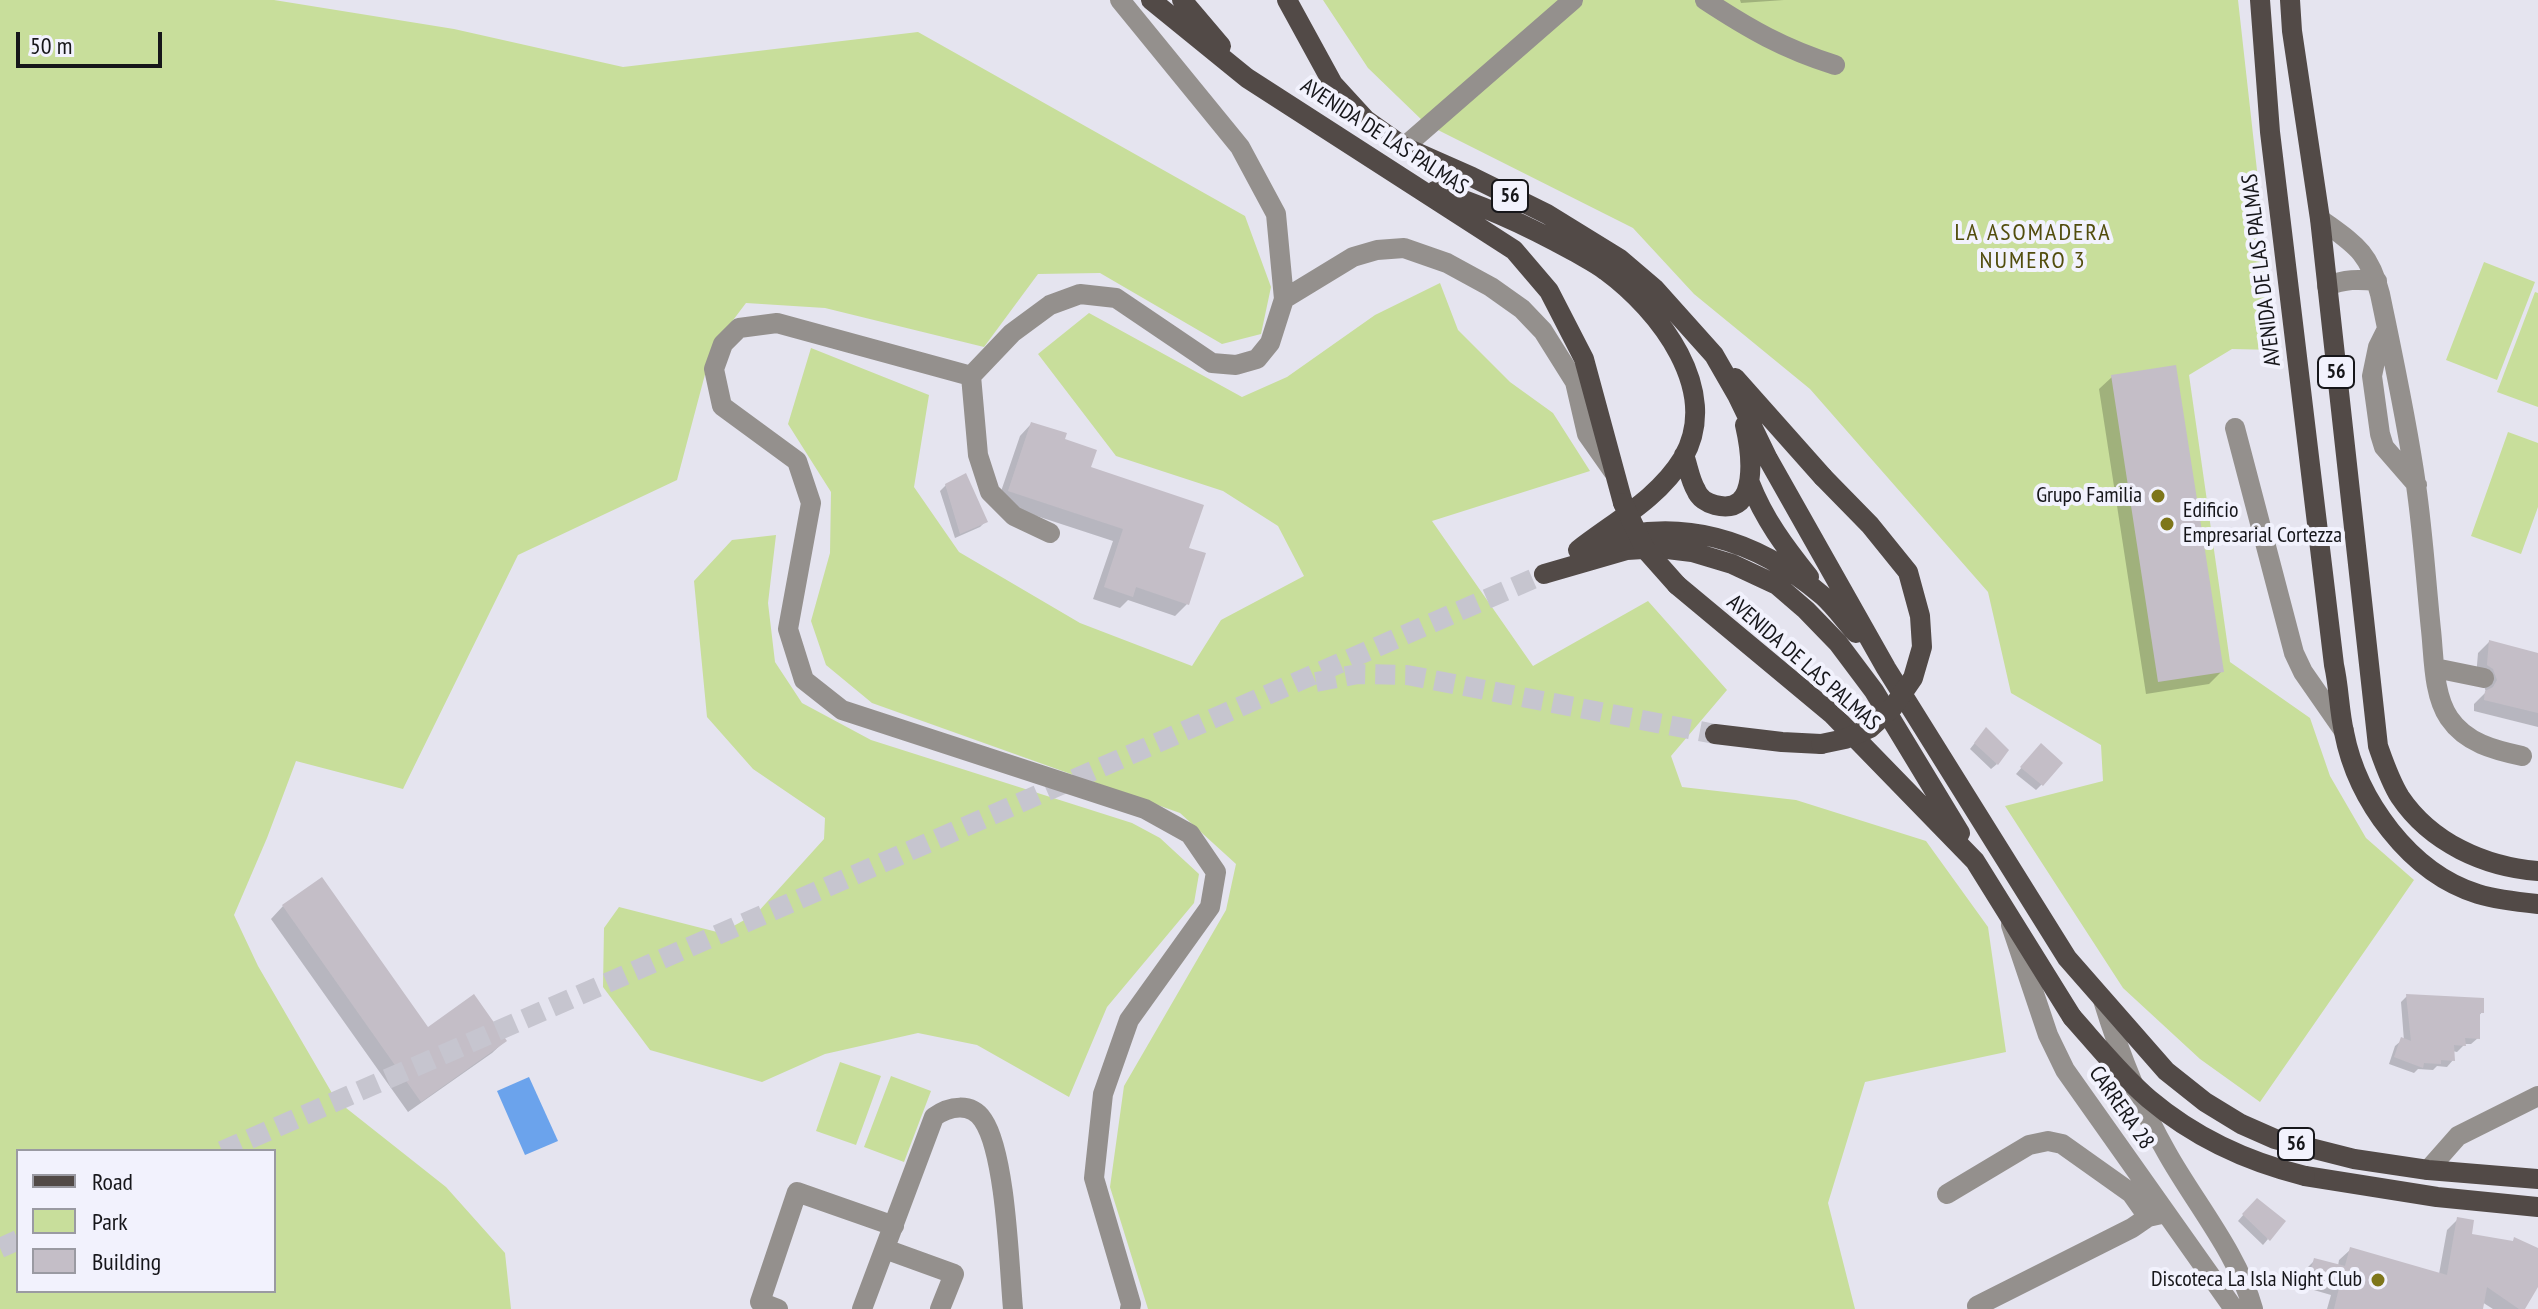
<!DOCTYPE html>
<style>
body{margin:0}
#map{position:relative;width:2538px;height:1309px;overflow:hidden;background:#e5e4ef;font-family:"PT Sans Narrow",sans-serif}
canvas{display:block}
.legend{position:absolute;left:16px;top:1149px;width:260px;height:144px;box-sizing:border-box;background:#f2f2fd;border:2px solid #9a9aa2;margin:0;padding:10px 14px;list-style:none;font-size:24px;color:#16161a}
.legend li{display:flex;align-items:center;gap:16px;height:40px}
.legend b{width:40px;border:2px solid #9a9aa2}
.scale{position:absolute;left:16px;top:32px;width:146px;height:36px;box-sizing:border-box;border:4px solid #16161a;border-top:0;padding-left:10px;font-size:24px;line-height:28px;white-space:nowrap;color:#16161a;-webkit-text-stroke:6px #f2f2fd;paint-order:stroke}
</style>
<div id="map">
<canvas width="2538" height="1309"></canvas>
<ul class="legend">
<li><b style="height:10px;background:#524a47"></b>Road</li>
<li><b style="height:22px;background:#c8de9b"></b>Park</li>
<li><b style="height:22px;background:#c4bec7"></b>Building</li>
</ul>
<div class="scale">50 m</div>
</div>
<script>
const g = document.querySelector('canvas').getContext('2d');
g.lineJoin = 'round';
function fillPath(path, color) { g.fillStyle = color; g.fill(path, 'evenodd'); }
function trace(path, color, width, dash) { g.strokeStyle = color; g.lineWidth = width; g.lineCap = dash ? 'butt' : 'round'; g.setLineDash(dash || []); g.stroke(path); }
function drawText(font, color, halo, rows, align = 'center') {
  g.font = font + ' "PT Sans Narrow",sans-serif'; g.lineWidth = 8; g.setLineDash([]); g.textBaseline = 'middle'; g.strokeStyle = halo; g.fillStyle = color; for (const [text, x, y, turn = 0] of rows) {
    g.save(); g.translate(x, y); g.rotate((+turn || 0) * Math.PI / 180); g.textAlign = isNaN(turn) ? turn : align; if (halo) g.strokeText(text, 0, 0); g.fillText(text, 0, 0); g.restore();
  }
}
fillPath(new Path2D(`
 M0,0H274L454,29L623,67L918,32L1245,216L1271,287L1261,334L1222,344L1100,273L1038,274L984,347L825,308L746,303L712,348L677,480L518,555L403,789L296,761L267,838L234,915L258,966L336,1100L446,1187L505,1253L511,1309H0ZM18,1151H274V1291H18Z
 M1323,0H2238L2277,350L2232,349L2189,375L2230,662L2310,718L2330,776L2366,838L2414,880L2260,1102L2200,1059L2123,988L2005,806L2103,781L2101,745L2011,693L1988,592L1810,389L1694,294L1633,228L1426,124L1368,68Z
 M2484,262L2535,282L2497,380L2446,360Z
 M1440,283L1458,330L1510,382L1553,413L1590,471L1432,521L1533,666L1648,601L1727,690L1671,756L1682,787L1796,800L1926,841L1988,927L2006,1052L1865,1082L1828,1203L1855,1309H1148L1110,1187L1124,1086L1226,910L1236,864L1180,813L872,703L826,665L811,621L830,553L831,492L788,424L811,348L929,395L914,487L959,552L1080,623L1192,666L1221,620L1304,576L1278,526L1223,491L1116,456L1038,354L1089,313L1242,397L1287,377L1375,315Z
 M2535,292L2538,293V407L2497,392Z
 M2508,432L2538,443V507L2521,554L2471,536Z
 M776,535L768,603L775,662L802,703L871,740L1132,823L1160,838L1199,874L1194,903L1107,1007L1069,1097L977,1045L918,1033L825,1054L762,1082L650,1050L603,987L604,928L619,907L721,933L757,913L824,839L825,818L753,769L707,717L694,581L732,540Z
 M840,1062L881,1076L856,1145L816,1131Z
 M891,1076L931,1091L904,1162L864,1147Z`), '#c8de9b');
fillPath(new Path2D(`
 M529,1077L558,1141L525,1155L497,1091Z`), '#6ba3ec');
fillPath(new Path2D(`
 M1740,0H1784L1741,3Z
 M2112,377L2221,672L2209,684L2146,694L2099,389Z
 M1031,424L1063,440L1088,468L1187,604L1175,616L1128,600L1120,608L1093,599L1113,541L997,503L1020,436Z
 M946,485L986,521L980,527L955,538L940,491Z
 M2489,642L2538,655V727L2474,711V704L2486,692L2482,680L2476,677L2478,653Z
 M1981,735L1997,764L1991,769L1970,749Z
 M2035,752L2042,784L2036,790L2016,774Z
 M321,879L427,1029L505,1041L492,1053L408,1112L271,919L283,906Z
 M2407,996L2482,1012L2478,1017V1038L2471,1044H2465L2457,1052L2452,1051L2453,1060L2447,1067L2437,1066L2433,1070L2418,1069L2414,1073L2389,1064L2395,1046L2402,1040L2404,1041L2401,1002Z
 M2251,1206L2268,1239L2263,1245L2238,1221Z
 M2458,1219L2469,1236L2511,1243L2514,1240L2538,1251V1283L2523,1309H2493L2482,1302L2481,1309H2327L2331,1295L2300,1286L2304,1271L2315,1260L2338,1266L2339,1260L2350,1250L2439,1274L2447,1230Z`), '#0003');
fillPath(new Path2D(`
 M2176,365L2224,672L2158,682L2111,375Z
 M1031,422L1067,433L1065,439L1097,450L1091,467L1204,505L1189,548L1206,553L1189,605L1136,587L1133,597L1104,587L1123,529L1008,491Z
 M966,473L988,522L960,534L945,484Z
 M2489,640L2538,653V713L2484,700L2485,691L2493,687L2497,680L2493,669L2487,665Z
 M1986,727L2009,750L1998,765L1974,743Z
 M2041,743L2063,763L2043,786L2020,767Z
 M322,877L428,1027L474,994L507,1041L421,1102L282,905Z
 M2406,994L2484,998V1013H2480V1039L2465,1038L2466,1046L2454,1045L2455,1061L2441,1060V1064L2424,1063L2423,1068L2394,1057L2401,1037L2411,1041Z
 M2257,1198L2286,1221L2270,1241L2242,1214Z
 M2457,1217L2474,1220L2472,1234L2513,1241L2514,1237L2538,1248V1287L2525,1309H2519L2487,1287L2483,1309H2334L2340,1284L2309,1276L2314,1258L2345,1266L2350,1247L2447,1275Z`), '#c4bec7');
trace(new Path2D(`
 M1316,682L1358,674L1407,675L1715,734
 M222,1151L1544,574
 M0,1248L18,1240`), '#c6c5cf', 20, [20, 10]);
trace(new Path2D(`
 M1120,0L1240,147L1276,214L1284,299L1270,343L1257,359L1236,365L1212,363L1116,298L1080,294L1050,305L1012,333L971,376L777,323L739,328L723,344L714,369L722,406L797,461L811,503L788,629L804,680L842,710L1145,809L1190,834L1216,872L1210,907L1129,1020L1103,1094L1094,1178L1131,1304L1130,1309
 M1705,0C1749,29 1784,49 1835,65
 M1404,147L1573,0
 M2320,219C2354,244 2369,251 2380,294C2393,357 2407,421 2416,485C2423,533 2426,582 2431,630C2434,657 2433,694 2449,718C2466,743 2494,750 2522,756
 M2327,286C2345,279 2358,279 2377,281
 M1284,299L1353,257L1377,250L1404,248L1447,263L1491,287L1522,309L1543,331L1575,382L1587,434L1613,471
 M2387,329L2378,347L2372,376L2380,434L2384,447L2417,485
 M971,376L978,455L990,492L1014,516L1050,533
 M2235,428L2294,653L2303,672L2344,731
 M2435,668L2484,678
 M2011,925L2048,1035L2065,1070L2234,1309
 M2103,1000C2119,1052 2140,1106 2167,1153C2195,1203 2238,1254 2253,1309
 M2428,1170L2458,1136L2538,1096
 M1947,1194L2029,1145L2048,1141L2062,1144L2131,1193L2148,1217L2166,1213
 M885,1249L954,1274L940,1309
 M1977,1306L2132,1228L2148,1217
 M778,1309L760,1302L797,1192L894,1226
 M862,1309L934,1117C949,1106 971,1102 983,1120C1006,1154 1009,1265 1013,1309`), '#94908d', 20);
trace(new Path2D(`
 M1151,0L1247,78L1514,250L1549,291L1584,359L1623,503
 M1182,0L1221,46
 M1287,0L1333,84L1366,120L1404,147L1472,177L1547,214L1620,259L1654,288L1714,355L1737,395L1768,459L1886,668L2067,958L2166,1071L2205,1102L2241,1124L2275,1139L2354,1159L2428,1170L2538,1179
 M2260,0L2270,132L2334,665C2339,687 2339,710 2344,732C2357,800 2410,873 2478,894C2498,900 2518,902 2538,904
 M2290,0L2292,31L2320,219L2378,746C2384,763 2390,781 2400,797C2431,843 2485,867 2538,871
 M1435,191C1485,205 1530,227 1575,252C1585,258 1597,264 1606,271C1659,310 1722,390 1683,458C1658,499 1615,521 1578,550
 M1735,378L1823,477
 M1684,455C1688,466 1690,480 1696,490C1699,498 1707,503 1715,505C1761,517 1751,451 1745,425
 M1750,483C1764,519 1785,547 1809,577
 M1595,544C1678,514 1758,540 1823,596C1835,607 1845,621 1856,633
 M1544,574L1627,550L1659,548L1692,552L1732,564L1777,585L1806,610L1838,643L1874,691L1960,833
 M1677,585L1832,714L1975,861L2072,1017
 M1715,734L1782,742L1821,744
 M2305,1176L2437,1197L2538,1207`), '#524a47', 20);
trace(new Path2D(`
 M1623,503L1645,549L1677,585
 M1821,744L1845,739L1870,728L1893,707L1913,678L1922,647L1920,616L1908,572L1870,525L1823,477
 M2072,1017C2097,1045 2121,1075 2149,1099C2194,1137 2248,1162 2305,1176`), '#524a47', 20);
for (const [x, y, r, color] of [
 [2158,496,8,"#7e761a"],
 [2167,524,8,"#7e761a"],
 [2378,1280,8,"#7e761a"]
]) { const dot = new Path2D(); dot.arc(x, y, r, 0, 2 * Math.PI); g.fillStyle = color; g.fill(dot); trace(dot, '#f2f2fd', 3); }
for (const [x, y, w] of [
 [1510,196,36],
 [2336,372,36],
 [2296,1144,36]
]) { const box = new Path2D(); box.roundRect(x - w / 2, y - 16, w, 32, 6); g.fillStyle = '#f2f2fd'; g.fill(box); trace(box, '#16161a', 2); }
drawText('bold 20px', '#16161a', null, [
 ["56",1510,196],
 ["56",2336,372],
 ["56",2296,1144]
]);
drawText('22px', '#16161a', '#f2f2fd', [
 ["AVENIDA DE LAS PALMAS",1384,137,33],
 ["AVENIDA DE LAS PALMAS",2262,270,-97],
 ["AVENIDA DE LAS PALMAS",1803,663,41],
 ["CARRERA 28",2121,1108,55]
]);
drawText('22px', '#16161a', '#f2f2fd', [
 ["Grupo Familia",2142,496],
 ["Edificio",2183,511,"left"],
 ["Empresarial Cortezza",2183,536,"left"],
 ["Discoteca La Isla Night Club",2362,1280]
], 'right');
g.letterSpacing = '2px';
drawText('24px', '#524d0d', '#f2f2fd', [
 ["LA ASOMADERA",2033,233],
 ["NUMERO 3",2033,261]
]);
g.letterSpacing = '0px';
</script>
